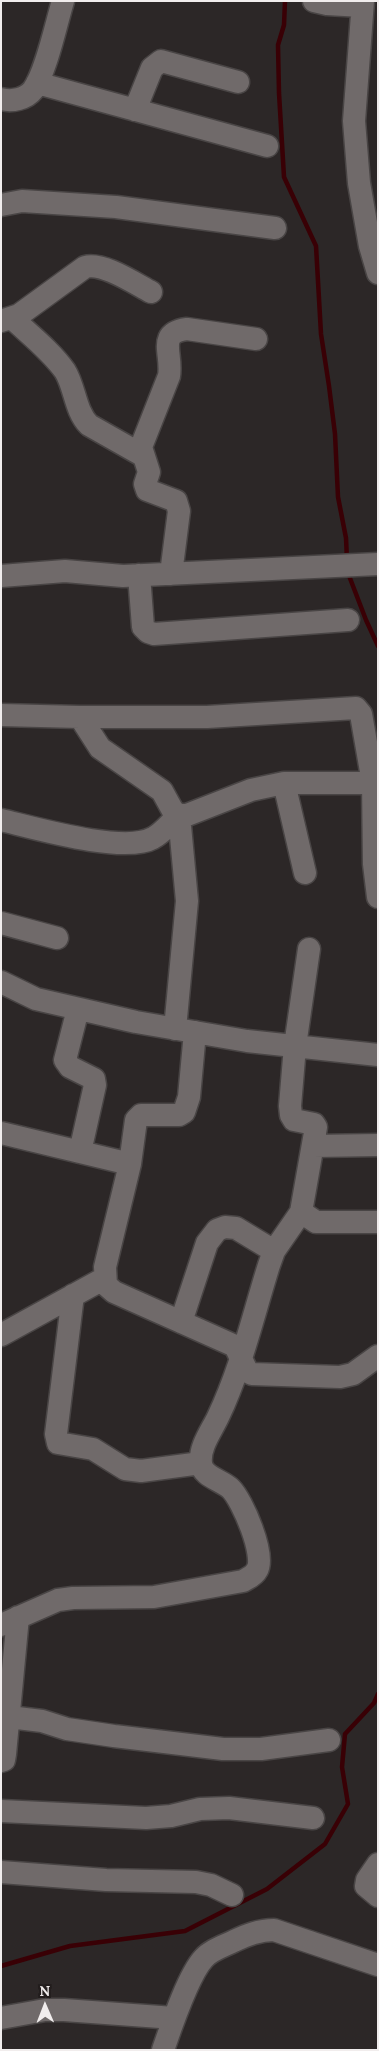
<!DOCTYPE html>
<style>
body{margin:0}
#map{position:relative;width:379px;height:2051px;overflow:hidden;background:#2c2727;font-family:Lora,serif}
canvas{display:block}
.frame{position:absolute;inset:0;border:2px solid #f1eded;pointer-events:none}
.north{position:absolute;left:20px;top:1981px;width:50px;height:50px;-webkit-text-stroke:4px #221d1d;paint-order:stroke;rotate:359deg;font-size:14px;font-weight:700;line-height:20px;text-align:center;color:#f1eded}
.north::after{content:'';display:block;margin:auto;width:18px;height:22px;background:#f1eded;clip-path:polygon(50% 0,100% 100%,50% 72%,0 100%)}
</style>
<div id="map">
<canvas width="379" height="2051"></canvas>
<div class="frame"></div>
<div class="north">N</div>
</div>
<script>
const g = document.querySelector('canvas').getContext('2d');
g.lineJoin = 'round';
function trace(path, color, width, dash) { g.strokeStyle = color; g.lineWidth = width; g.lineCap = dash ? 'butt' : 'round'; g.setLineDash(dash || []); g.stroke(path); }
trace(new Path2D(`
 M285,1L284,25L278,45L279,93L284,177L316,246L321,334L329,386L335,434L338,497L346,538L347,560
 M348,573L366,620L378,646
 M1,1966L70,1946L185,1931L267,1889L325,1844L348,1804L342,1767L345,1734L374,1703L378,1694`), '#390005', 4.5);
const minor = new Path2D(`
 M314,1L327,4L362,6
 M363,1L354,121L359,183L370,246L378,273
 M37,83L267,146
 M1,99C12,102 26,99 33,90C46,72 56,24 63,1
 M135,110L152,68L161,61L238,82
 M1,205L22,201L116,207L275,228
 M12,318C29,334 51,351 65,371C75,387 75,411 89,425L142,455
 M1,321L19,315L85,267C103,262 134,283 151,292
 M171,574L179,511L176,501L147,490L145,484L149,472L141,447L169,376C173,354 156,333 187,329L256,339
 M139,575L143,627L148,632L154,634L348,620
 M1,576L65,571L123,576L378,564
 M1,715L80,717H207L356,708L361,714L373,783
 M80,717L100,748L162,791L173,811L179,815H187L251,790L284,783H373L374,864L378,897
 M284,783L305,873
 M1,820C35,828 124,854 153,838C163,833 171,822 179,815
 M1,923L57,938
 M1,982L36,999L136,1022L247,1041L378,1055
 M78,1009L65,1060L70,1067L94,1079L95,1085L80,1152
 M175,1029L187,901L179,815
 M195,1032L189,1097L184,1112L179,1115H141L136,1120L130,1164L105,1267L106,1285L114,1292L235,1346L247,1371L252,1374L340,1377L353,1374L378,1356
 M1,1133L130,1164
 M314,1146L378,1145
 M301,1212L316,1222H378
 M73,1295L56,1434L58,1443L93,1449L125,1469L141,1471L201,1463
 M181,1322L207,1243L217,1230L225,1227L236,1228L274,1251
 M1,1335L105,1278
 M1,1625L58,1600L73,1598L154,1597L243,1581C248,1578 254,1576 257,1570C266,1555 242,1500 231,1489C222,1480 202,1477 201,1463C199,1447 212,1430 218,1417C241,1369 253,1316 269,1265L274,1251L301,1212L316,1127L314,1124L294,1120L291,1115L290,1106L295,1046L309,949
 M9,1717L42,1721L67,1729L114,1736L223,1749H261L329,1740
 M1,1761L4,1760L5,1754L18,1617
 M1,1811L146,1818L171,1816L200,1809L229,1808L313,1818
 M378,1864L367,1880L366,1886L378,1896
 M1,1872L106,1880L196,1882L211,1885L232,1895
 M1,2018L45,2010H64L174,2018
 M163,2050C171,2027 188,1975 204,1958C211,1950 224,1946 234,1941C247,1935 259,1930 274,1930L378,1965`);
trace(minor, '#494545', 25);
trace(minor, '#706a6a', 22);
</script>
